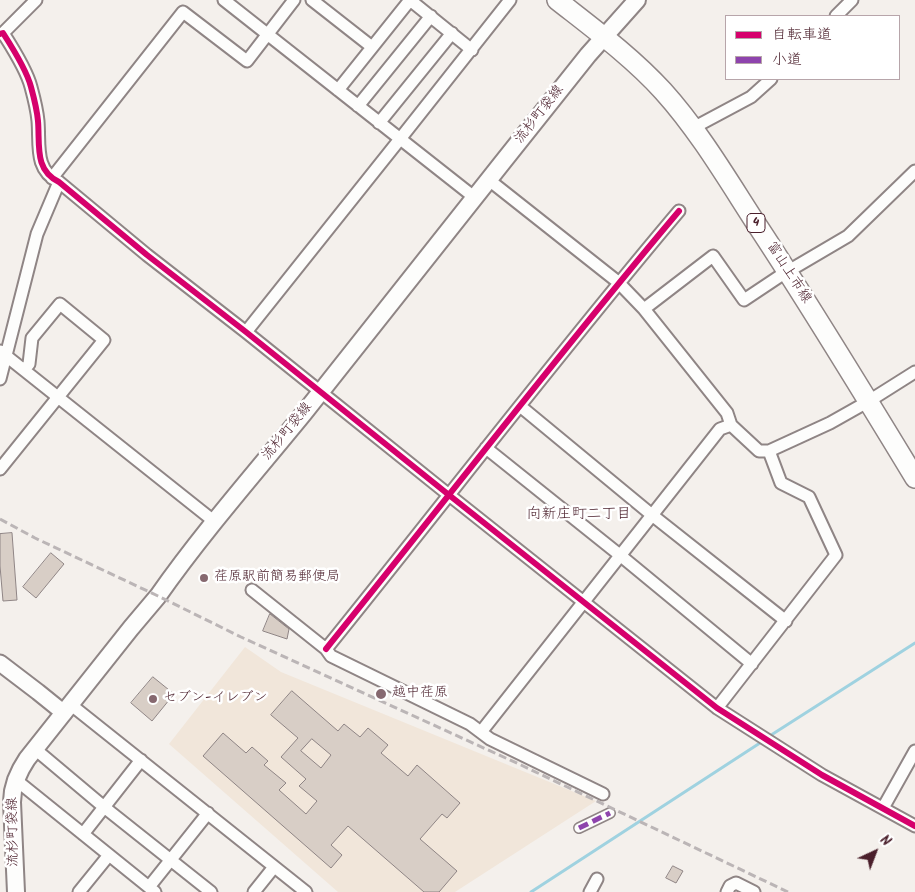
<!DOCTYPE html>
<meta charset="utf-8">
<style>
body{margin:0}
#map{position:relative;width:915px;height:892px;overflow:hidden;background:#f4f0ec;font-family:Kalam,"Klee One",sans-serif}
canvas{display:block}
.legend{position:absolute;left:725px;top:15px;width:175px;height:65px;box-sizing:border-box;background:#fff;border:1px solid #b7a5aa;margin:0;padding:6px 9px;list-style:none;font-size:15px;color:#4a1f2b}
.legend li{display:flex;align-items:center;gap:10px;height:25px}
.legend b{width:25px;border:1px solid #b7a5aa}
.north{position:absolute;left:850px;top:827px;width:50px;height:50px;-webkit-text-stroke:4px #fff;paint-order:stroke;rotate:43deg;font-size:14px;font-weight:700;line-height:20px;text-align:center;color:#4a1f2b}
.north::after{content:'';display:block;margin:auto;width:18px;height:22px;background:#4a1f2b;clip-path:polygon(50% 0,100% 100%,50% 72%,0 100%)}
</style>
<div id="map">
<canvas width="915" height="892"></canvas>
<ul class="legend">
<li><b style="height:6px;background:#d6006c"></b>自転車道</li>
<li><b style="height:6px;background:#8e44ad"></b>小道</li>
</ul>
<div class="north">N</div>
</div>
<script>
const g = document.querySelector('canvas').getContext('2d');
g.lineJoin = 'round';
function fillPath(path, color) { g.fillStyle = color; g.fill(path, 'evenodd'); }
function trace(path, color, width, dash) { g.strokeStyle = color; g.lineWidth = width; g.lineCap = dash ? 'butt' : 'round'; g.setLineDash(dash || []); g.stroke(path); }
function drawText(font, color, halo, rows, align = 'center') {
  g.font = font + ' Kalam,"Klee One",sans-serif'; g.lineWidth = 5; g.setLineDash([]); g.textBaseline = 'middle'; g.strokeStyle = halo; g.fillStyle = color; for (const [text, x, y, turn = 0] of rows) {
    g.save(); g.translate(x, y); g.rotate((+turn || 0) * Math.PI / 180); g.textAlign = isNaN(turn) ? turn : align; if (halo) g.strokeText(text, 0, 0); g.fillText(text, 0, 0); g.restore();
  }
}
fillPath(new Path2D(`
 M245,647L281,672L596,801L455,892H338L169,744Z`), '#f1e6da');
trace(new Path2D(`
 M768,737L915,643
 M531,892L763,741`), '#9fd2e0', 3);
const building = new Path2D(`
 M12,533L17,600L3,601L0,566V534Z
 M51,553L64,564L36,598L23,587Z
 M270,614L289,629L287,639L263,631Z
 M153,677L174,694L152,721L131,703Z
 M292,691L338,731L344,724L360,737L368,728L388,745L381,753L408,776L417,765L460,803L447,818L442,814L420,839L457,871L439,892H424L348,826L331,845L342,855L331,868L203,756L223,733L246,753L252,747L268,761L264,765L286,783L279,790L306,814L317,801L299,786L306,779L281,757L298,738L271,715ZM312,739L331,755L321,768L301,751Z
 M673,866L683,871L676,883L666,878Z`);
fillPath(building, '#d8cec6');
trace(building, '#8f8585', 1);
const pedestrian = new Path2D(`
 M579,828L610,813`);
const minor = new Path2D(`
 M224,0L474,197
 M312,0L372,47
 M836,16L852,0
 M3,33C12,47 27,71 31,87C34,98 37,110 38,121C40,145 34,170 59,182L147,255L246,332L449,495L717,708L822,775L915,826
 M0,34L3,33L36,0
 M338,90L410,0L472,50
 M358,106L431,16
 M379,123L452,33
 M693,128L751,97L771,79
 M52,178L183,12L247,61L294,0
 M489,180L618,282L644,309L727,413L731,425L759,451H769L830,423L869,401L915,372
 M644,309L713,256L744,300L780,276L848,236L915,171
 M246,332L400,139L510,0
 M0,351L215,522
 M0,379L37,234L59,182
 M520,406L652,515L786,621
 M486,448L621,556L752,664
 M0,469L104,340L60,304L32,338L29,364L24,370
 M252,590L326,649L331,656L470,724L490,739L603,794
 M326,649C444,503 558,354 679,211
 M70,704L306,892
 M717,708L836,555L809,497L781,483L769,451
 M481,732L720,429L731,425
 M35,749L104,807L211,892
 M16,780L155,892
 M883,808L915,751
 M83,834L141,760
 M149,887L208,813
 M79,892L109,855
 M254,892L274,867
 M590,892L597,879
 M727,892L730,886L736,883L754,892`);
const tertiary = new Path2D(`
 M0,663L38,692L64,713`);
const secondary = new Path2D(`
 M16,892L12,802L13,791L16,780L21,769L27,759L131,628L158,596C203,532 255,473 304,413C399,293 493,174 588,55L637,0`);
const primary = new Path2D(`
 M557,0C594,29 632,57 663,91C700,132 729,182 759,228C813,310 864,394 915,478`);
trace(pedestrian, '#8f8585', 12);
trace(minor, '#8f8585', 15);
trace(tertiary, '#8f8585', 19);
trace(secondary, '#8f8585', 20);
trace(primary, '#8f8585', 22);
trace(pedestrian, '#fdfdfc', 9);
trace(minor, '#fdfdfc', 11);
trace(tertiary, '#fdfdfc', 15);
trace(secondary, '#fdfdfc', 16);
trace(primary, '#fdfdfc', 19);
trace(new Path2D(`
 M0,519L35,538L158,596L241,637L521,765L788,892`), '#bbb5b6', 3, [8, 4]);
trace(new Path2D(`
 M579,828L610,813`), '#8e44ad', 5, [10, 5]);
trace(new Path2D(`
 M0,34L3,33C12,47 27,71 31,87C34,98 37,110 38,121C40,145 34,170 59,182L147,255L246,332L449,495L717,708L822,775L915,826
 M326,649C444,503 558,354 679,211`), '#d6006c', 6);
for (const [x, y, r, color] of [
 [204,578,5,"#86686f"],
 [381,694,6,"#86686f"],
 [153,699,5,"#86686f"]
]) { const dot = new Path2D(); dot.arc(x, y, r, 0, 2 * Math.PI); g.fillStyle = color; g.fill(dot); trace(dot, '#fff', 2); }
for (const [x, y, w] of [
 [756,223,18]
]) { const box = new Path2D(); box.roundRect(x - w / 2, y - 9.5, w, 19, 4); g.fillStyle = '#fff'; g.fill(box); trace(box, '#4a1f2b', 1); }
drawText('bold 12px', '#4a1f2b', null, [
 ["4",756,223]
]);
drawText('14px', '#4a1f2b', '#fff', [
 ["流杉町袋線",540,115,-52],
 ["富山上市線",788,273,57],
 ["流杉町袋線",288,432,-51],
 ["流杉町袋線",14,832,-91]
]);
drawText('14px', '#4a1f2b', '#fff', [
 ["荏原駅前簡易郵便局",214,578],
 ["越中荏原",392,694],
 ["セブン-イレブン",163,699]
], 'left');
drawText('15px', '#4a1f2b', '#fff', [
 ["向新庄町二丁目",579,515]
]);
</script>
